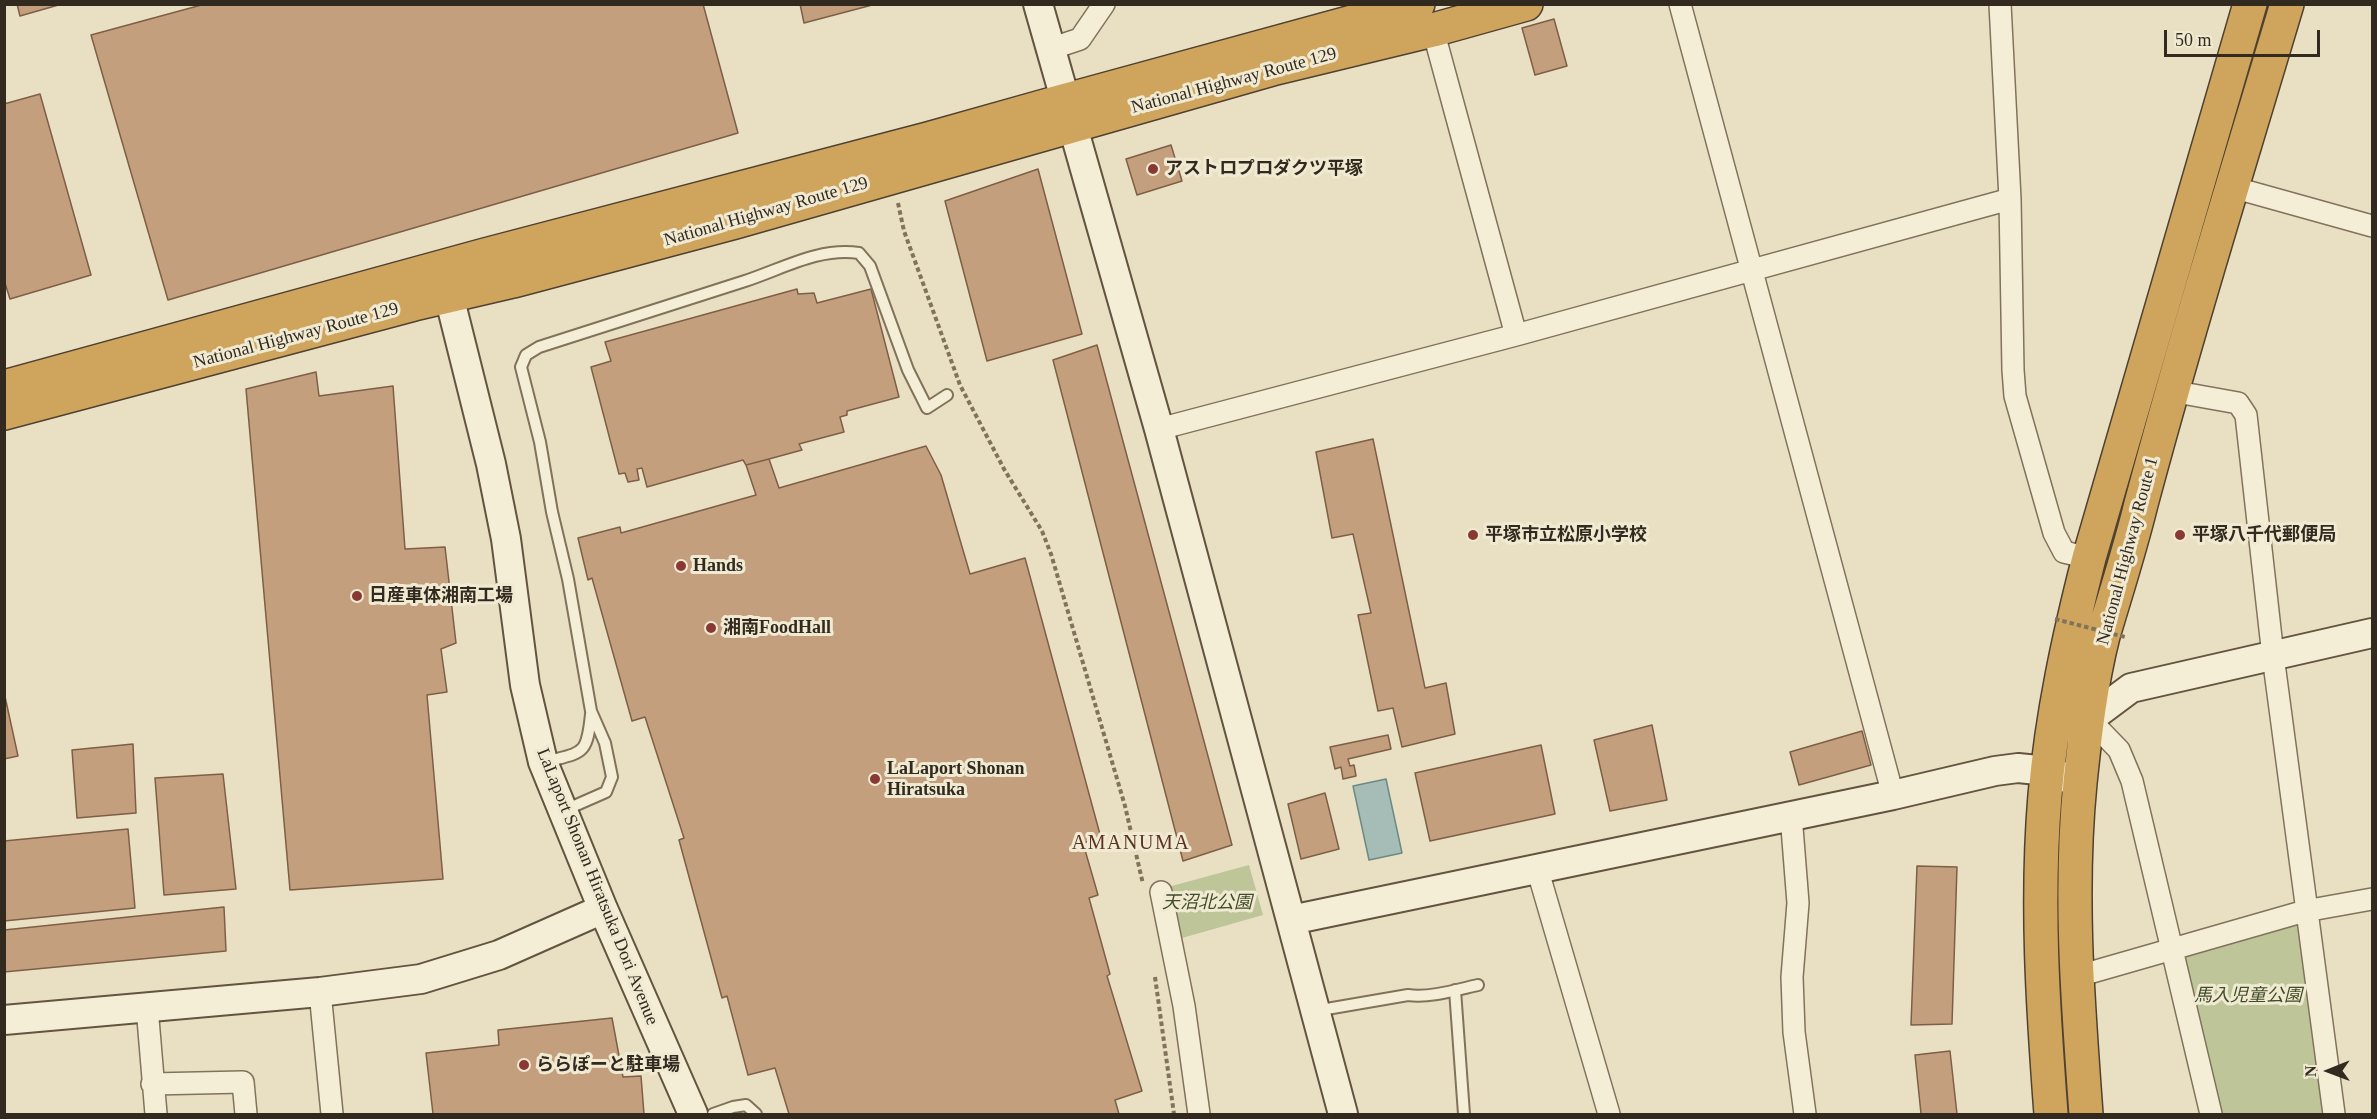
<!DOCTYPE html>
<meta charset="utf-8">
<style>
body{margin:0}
#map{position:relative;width:2377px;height:1119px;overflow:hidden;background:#e9e0c4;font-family:"Times New Roman",serif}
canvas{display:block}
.frame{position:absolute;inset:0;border:6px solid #332a1f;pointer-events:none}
.north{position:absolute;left:2299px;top:1041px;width:60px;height:60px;-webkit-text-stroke:4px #f1ead3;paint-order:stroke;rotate:269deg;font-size:16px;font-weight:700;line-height:24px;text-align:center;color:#332a1f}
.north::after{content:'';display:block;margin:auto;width:21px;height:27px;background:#332a1f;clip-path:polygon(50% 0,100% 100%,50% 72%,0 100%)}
.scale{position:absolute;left:2164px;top:30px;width:156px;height:27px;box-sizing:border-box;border:3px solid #332a1f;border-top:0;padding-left:8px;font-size:18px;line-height:21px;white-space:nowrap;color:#332a1f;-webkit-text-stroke:4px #f1ead3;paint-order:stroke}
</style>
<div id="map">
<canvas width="2377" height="1119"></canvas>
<div class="frame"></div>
<div class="north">N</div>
<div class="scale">50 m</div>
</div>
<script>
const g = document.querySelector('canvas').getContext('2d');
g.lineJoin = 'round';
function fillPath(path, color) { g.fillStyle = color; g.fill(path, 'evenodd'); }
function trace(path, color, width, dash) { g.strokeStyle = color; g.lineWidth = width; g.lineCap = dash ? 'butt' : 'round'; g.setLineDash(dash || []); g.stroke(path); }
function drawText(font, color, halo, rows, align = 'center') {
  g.font = font + ' "Times New Roman","Noto Sans JP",serif'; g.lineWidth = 6; g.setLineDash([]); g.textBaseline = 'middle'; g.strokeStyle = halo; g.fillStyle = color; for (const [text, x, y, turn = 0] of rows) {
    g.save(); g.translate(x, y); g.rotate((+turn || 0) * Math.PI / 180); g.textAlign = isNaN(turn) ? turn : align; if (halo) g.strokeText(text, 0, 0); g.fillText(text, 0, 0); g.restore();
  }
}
fillPath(new Path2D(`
 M1249,865L1263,915L1182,938L1168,887Z
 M2305,911L2325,1114H2211L2170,951Z`), '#bdc599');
const water = new Path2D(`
 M1386,779L1402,853L1369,860L1353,786Z`);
fillPath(water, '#a5bcb7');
trace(water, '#6d8984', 1.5);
const building = new Path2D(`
 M17,4H62L20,16Z
 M205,4H703L738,133L168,300L91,35Z
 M800,4H876L804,23Z
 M1554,19L1567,66L1535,75L1522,28Z
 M40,94L91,275L10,299L4,280V104Z
 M1171,145L1182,181L1137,195L1126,159Z
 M1038,169L1082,334L987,361L945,201Z
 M797,289L798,294L814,293L817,303L871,289L899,397L847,411V415L840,417L844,432L799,444L802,450L769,459L746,465L743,460L647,487L642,468L637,469L639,480L628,482L625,473L619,474L591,367L611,361L605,342Z
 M1097,345L1232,845L1183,861L1053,360Z
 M316,372L319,396L393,386L405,549L445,547L456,643L441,649L447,692L427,695L443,879L290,890L246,389Z
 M1373,439L1425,688L1446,683L1455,734L1402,747L1393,708L1378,711L1358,615L1371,613L1353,534L1332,538L1316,452Z
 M926,446L941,475L970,574L1025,558L1101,838L1083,843L1098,895L1089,898L1110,974L1107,976L1142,1091L1115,1100L1119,1114H789L775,1068L748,1075L727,996L722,998L679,840L684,838L645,717L632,721L592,578L588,580L578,538L620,527L621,533L756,495L746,465L769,459L779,488Z
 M4,692L18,756L4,759Z
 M1652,725L1667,800L1610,811L1594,740Z
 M1862,731L1871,765L1799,785L1790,752Z
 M1388,735L1391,749L1348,759L1350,766L1354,765L1356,776L1343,779L1341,767L1335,769L1330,747Z
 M133,744L136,813L77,818L72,750Z
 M1541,745L1555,814L1430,841L1415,773Z
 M223,774L236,889L164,895L155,778Z
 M1325,793L1339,849L1301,859L1288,804Z
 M128,829L135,908L4,921V841Z
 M1917,866L1957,867L1952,1024L1911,1025Z
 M224,907L226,951L4,972V930Z
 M612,1018L623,1077L641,1076L644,1114H433L426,1053L499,1045L498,1030Z
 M1950,1051L1957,1114H1921L1915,1055Z`);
fillPath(building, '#c39f7e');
trace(building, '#7e5f45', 1.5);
const lane = new Path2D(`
 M545,762C583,752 587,756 591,714
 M565,810L606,792L612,777L605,743L591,711L568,579L552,512L540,442L521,367L526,355L539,347C608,325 676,303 745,281C782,269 819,247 859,253L870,266L908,370L927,408L947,395
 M1455,990L1464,1114
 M1315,1011L1408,995C1430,998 1456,990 1478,985
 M713,1114L733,1107L746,1105L756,1114`);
const street = new Path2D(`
 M1680,4L1893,795
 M2000,4L2010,199L2013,370L2015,396L2054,533L2064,552L2089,558
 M1433,30L1516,335
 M1050,49L1080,39L1104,4
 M2232,187L2372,226
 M2171,391L2238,403L2246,415L2273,656L2334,1114
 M1159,429L1516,335L2010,199
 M2089,719L2119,750L2132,781L2211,1114
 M1791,815L1798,903L1792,977L1794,1032L1805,1114
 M1537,868L1609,1114
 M1161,892L1184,1006L1199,1114
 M2075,977L2305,911L2372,899
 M320,992L332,1114
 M147,1007L156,1114
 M152,1084L243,1082L246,1114`);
const secondary = new Path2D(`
 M1038,4L1159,429L1343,1114
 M444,276L491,464L506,539L525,685L543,762L603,909L693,1114
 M2076,729L2131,688L2372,633
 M1291,920L1893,795L1995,771L2018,768L2048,771L2067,778
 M4,1020L320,992L421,979L499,955L603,909`);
const highway = new Path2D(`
 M4,387L485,255L928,139L1045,106L1418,4
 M4,413L414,304L513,281L735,222L1276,68L1433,30L1526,4
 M2051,1114C2043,1008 2036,902 2045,795C2052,714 2069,636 2089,558L2250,4
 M2086,1114C2078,1004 2069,894 2080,783C2085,735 2091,683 2103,636C2116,592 2130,549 2141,504C2186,336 2237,171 2287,4`);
trace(lane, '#81725c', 14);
trace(street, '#81725c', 24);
trace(secondary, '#635440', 32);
trace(highway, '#4f4130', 36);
trace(new Path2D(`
 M898,203L904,231L960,385L1004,469L1042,531L1051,554L1125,806L1143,884
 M1155,977L1174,1114`), '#81725c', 4, [4.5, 3]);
trace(lane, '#f5eed6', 10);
trace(street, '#f5eed6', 21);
trace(secondary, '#f5eed6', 28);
trace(highway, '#cfa55d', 33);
trace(new Path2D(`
 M2055,619L2125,637`), '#81725c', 4, [4.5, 3]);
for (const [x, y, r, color] of [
 [1153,169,6,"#8a3833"],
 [1473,535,6,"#8a3833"],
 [2180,535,6,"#8a3833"],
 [681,566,6,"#8a3833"],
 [357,596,6,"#8a3833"],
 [711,628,6,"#8a3833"],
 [875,779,6,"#8a3833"],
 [524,1065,6,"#8a3833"]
]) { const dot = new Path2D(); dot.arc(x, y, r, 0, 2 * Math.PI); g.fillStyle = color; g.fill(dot); trace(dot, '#f1ead3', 2); }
drawText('18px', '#332a1f', '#f1ead3', [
 ["National Highway Route 129",1234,81,-15],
 ["National Highway Route 129",766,212,-16],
 ["National Highway Route 129",296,336,-15],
 ["National Highway Route 1",2128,551,-75],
 ["LaLaport Shonan Hiratsuka Dori Avenue",597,887,68]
]);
drawText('bold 18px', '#332a1f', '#f1ead3', [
 ["アストロプロダクツ平塚",1165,169],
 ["平塚市立松原小学校",1485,535],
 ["平塚八千代郵便局",2192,535],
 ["Hands",693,566],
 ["日産車体湘南工場",369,596],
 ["湘南FoodHall",723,628],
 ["LaLaport Shonan",887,769],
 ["Hiratsuka",887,790],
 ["ららぽーと駐車場",536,1065]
], 'left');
drawText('italic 18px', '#414d28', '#f1ead3', [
 ["天沼北公園",1207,903],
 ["馬入児童公園",2248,996]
]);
g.letterSpacing = '1.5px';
drawText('20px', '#5b3223', '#f1ead3', [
 ["AMANUMA",1131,844]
]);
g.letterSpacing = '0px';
</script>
